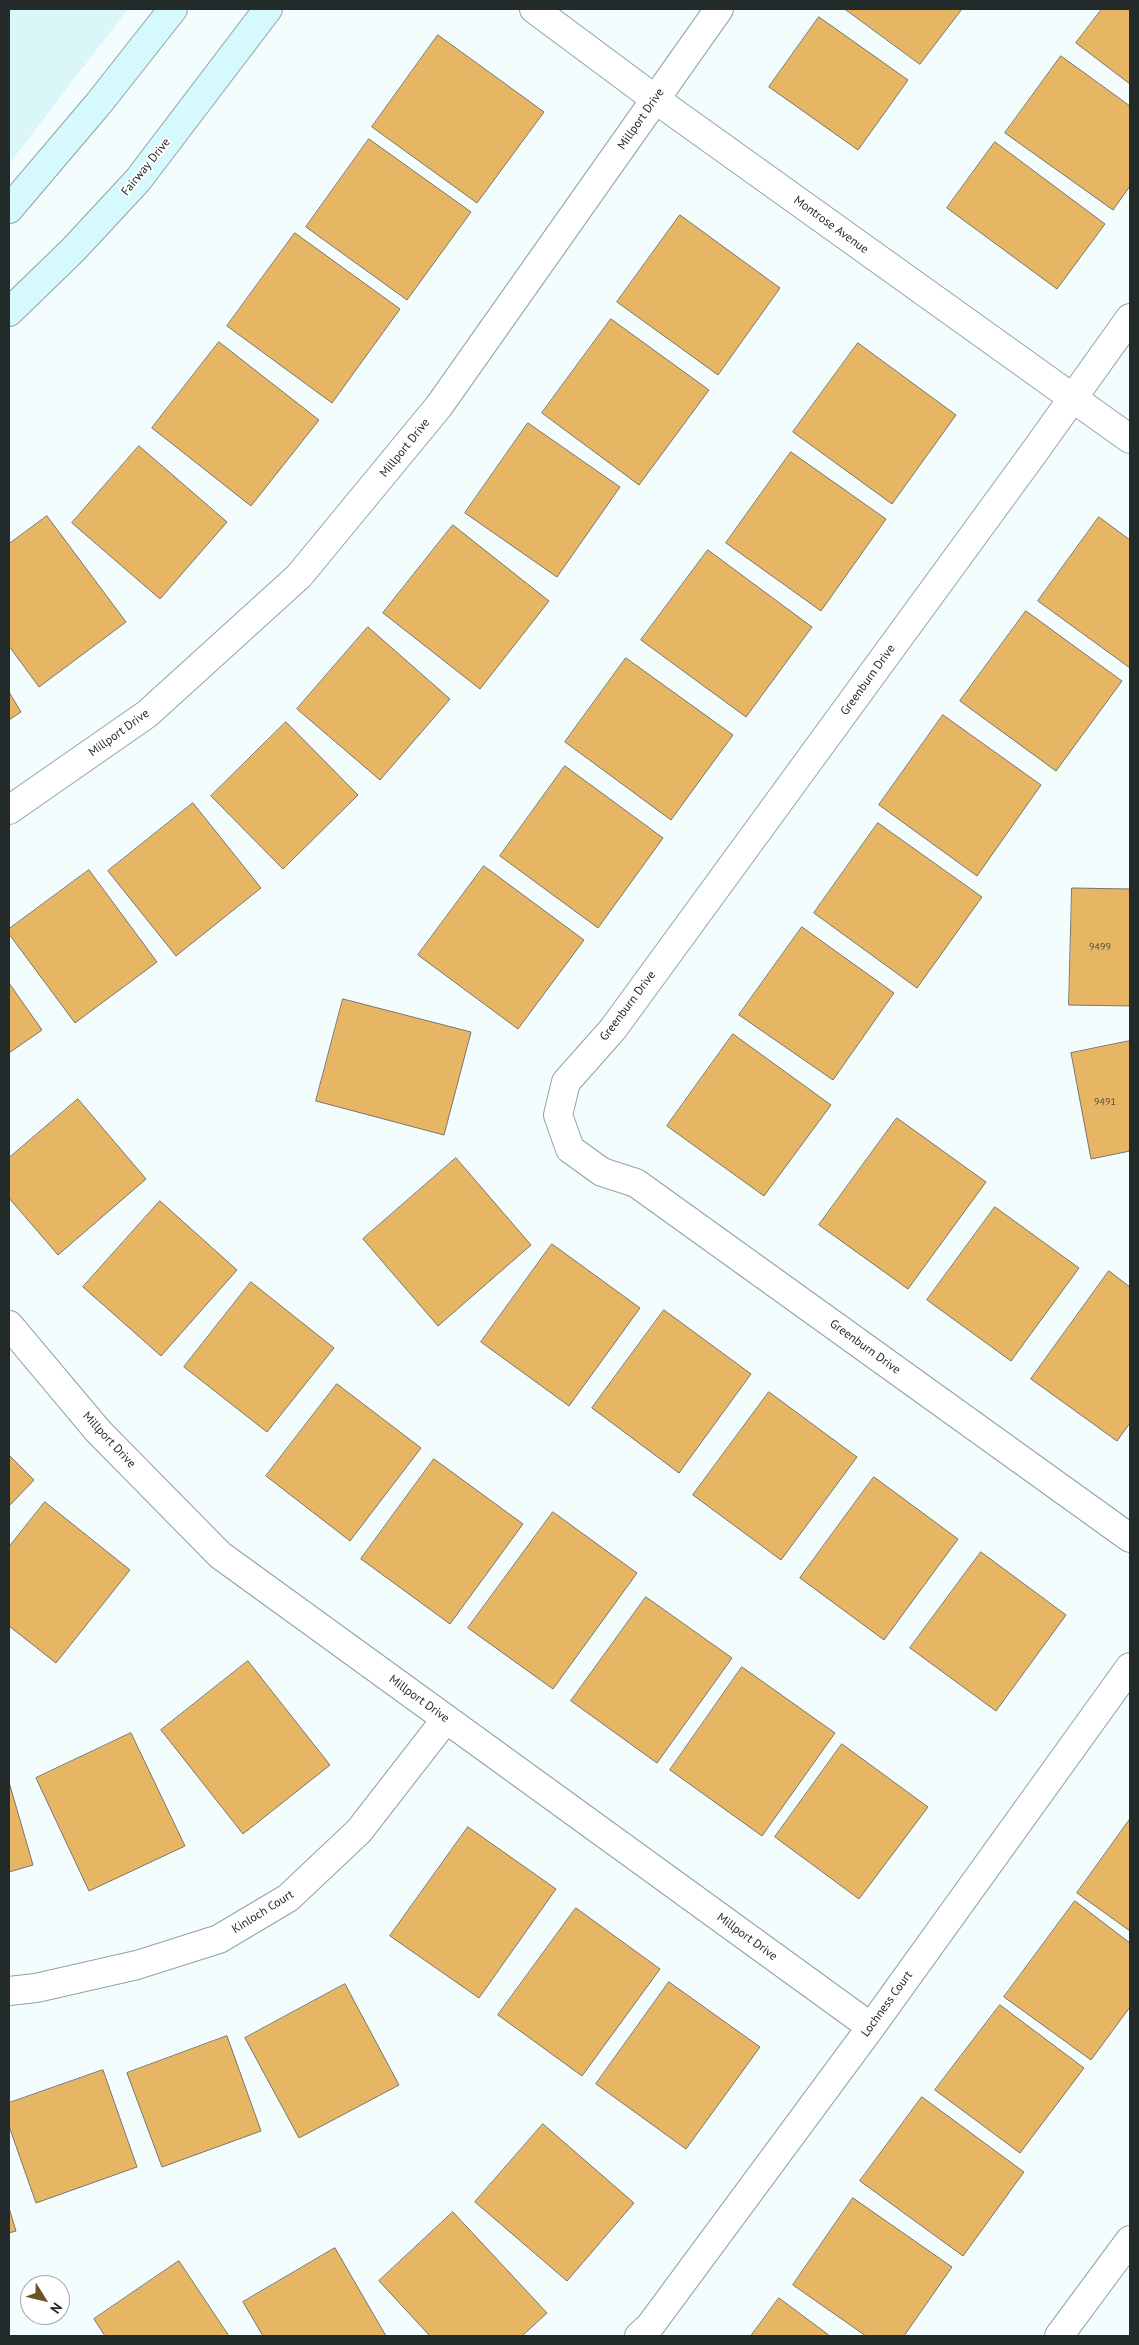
<!DOCTYPE html>
<style>
body{margin:0}
#map{position:relative;width:1139px;height:2345px;overflow:hidden;background:#f3fdfe;font-family:"PT Sans",sans-serif}
canvas{display:block}
.frame{position:absolute;inset:0;border:10px solid #232a2a;pointer-events:none}
.north{position:absolute;left:20px;top:2275px;width:50px;height:50px;box-sizing:border-box;background:#fff;border:1px solid #a7aaaa;border-radius:50%;rotate:126deg;font-size:14px;font-weight:700;line-height:20px;text-align:center;color:#232a2a}
.north::after{content:'';display:block;margin:auto;width:18px;height:22px;background:#6d5224;clip-path:polygon(50% 0,100% 100%,50% 72%,0 100%)}
</style>
<div id="map">
<canvas width="1139" height="2345"></canvas>
<div class="frame"></div>
<div class="north">N</div>
</div>
<script>
const g = document.querySelector('canvas').getContext('2d');
g.lineJoin = 'round';
function fillPath(path, color) { g.fillStyle = color; g.fill(path, 'evenodd'); }
function trace(path, color, width, dash) { g.strokeStyle = color; g.lineWidth = width; g.lineCap = dash ? 'butt' : 'round'; g.setLineDash(dash || []); g.stroke(path); }
function drawText(font, color, halo, rows, align = 'center') {
  g.font = font + ' "PT Sans",sans-serif'; g.lineWidth = 4; g.setLineDash([]); g.textBaseline = 'middle'; g.strokeStyle = halo; g.fillStyle = color; for (const [text, x, y, turn = 0] of rows) {
    g.save(); g.translate(x, y); g.rotate((+turn || 0) * Math.PI / 180); g.textAlign = isNaN(turn) ? turn : align; if (halo) g.strokeText(text, 0, 0); g.fillText(text, 0, 0); g.restore();
  }
}
fillPath(new Path2D(`
 M9,9H128L9,164Z`), '#daf6f8');
const building = new Path2D(`
 M845,9H962L920,64Z
 M1102,9H1130V84L1076,43Z
 M819,17L908,80L858,150L769,87Z
 M438,35L544,112L477,203L372,127Z
 M1061,56L1130,106V186L1113,210L1005,133Z
 M369,139L471,212L407,300L306,227Z
 M995,142L1105,224L1057,289L947,208Z
 M680,215L780,288L718,375L617,302Z
 M295,233L400,309L332,403L227,326Z
 M611,319L709,390L639,485L542,413Z
 M219,342L319,420L251,506L152,428Z
 M858,343L956,415L892,504L793,432Z
 M528,423L620,487L557,577L465,513Z
 M139,446L227,522L160,599L72,523Z
 M791,452L886,519L821,611L726,543Z
 M47,516L126,622L39,687L9,646V544Z
 M1099,517L1130,540V668L1038,601Z
 M453,525L549,601L480,689L383,613Z
 M708,550L812,627L746,717L641,640Z
 M1026,611L1122,681L1056,771L960,701Z
 M368,627L450,699L380,780L297,709Z
 M626,658L733,735L671,820L565,742Z
 M9,692L21,712L9,720Z
 M943,715L1041,785L977,876L879,805Z
 M286,722L358,795L283,869L211,796Z
 M565,766L663,838L598,928L500,856Z
 M193,803L261,888L176,956L108,871Z
 M878,823L982,897L917,988L814,913Z
 M484,866L584,940L518,1029L418,955Z
 M89,870L157,962L75,1023L9,934V929Z
 M1072,888L1130,889V1006L1069,1005Z
 M802,927L894,993L833,1080L739,1015Z
 M9,983L42,1030L9,1053Z
 M343,999L471,1032L444,1135L316,1101Z
 M733,1034L831,1105L764,1196L667,1126Z
 M1130,1041V1151L1091,1159L1071,1053Z
 M78,1099L146,1179L58,1255L9,1198V1158Z
 M897,1118L986,1182L908,1289L819,1225Z
 M456,1158L531,1245L438,1326L363,1239Z
 M160,1201L237,1270L161,1356L83,1287Z
 M995,1207L1079,1268L1011,1361L927,1300Z
 M552,1244L640,1308L569,1406L481,1342Z
 M1109,1271L1130,1287V1423L1117,1441L1031,1379Z
 M251,1282L334,1348L267,1432L184,1367Z
 M664,1310L751,1374L679,1473L592,1408Z
 M337,1384L421,1448L350,1541L266,1476Z
 M769,1392L857,1457L781,1560L693,1495Z
 M9,1455L34,1480L9,1506Z
 M434,1459L523,1524L450,1624L361,1559Z
 M874,1477L958,1539L884,1640L800,1578Z
 M45,1502L130,1570L56,1663L9,1626V1547Z
 M553,1512L637,1573L553,1689L468,1628Z
 M981,1552L1066,1615L996,1711L910,1648Z
 M646,1597L732,1658L657,1763L571,1701Z
 M248,1661L330,1765L243,1834L161,1730Z
 M742,1667L835,1733L762,1836L670,1770Z
 M131,1733L185,1846L89,1891L36,1778Z
 M842,1744L928,1807L859,1899L775,1837Z
 M9,1782L33,1865L9,1872Z
 M1130,1819V1931L1077,1893Z
 M468,1827L556,1889L479,1998L390,1936Z
 M1075,1901L1130,1943V2007L1091,2060L1004,1997Z
 M576,1908L660,1969L582,2076L498,2015Z
 M669,1982L760,2047L686,2149L596,2084Z
 M345,1984L399,2085L299,2138L245,2038Z
 M1000,2005L1084,2068L1020,2153L935,2090Z
 M227,2036L261,2131L162,2167L127,2073Z
 M103,2070L137,2167L36,2203L9,2126V2103Z
 M922,2097L1024,2172L963,2256L860,2181Z
 M543,2124L634,2203L567,2281L475,2202Z
 M853,2198L952,2267L904,2336H866L793,2285Z
 M9,2208L16,2231L9,2233Z
 M453,2212L547,2313L522,2336H430L379,2281Z
 M335,2248L386,2336H263L243,2302Z
 M179,2261L229,2336H105L94,2319Z
 M779,2298L830,2336H751Z`);
fillPath(building, '#e7b664');
trace(building, '#7b7469', 1);
const minor = new Path2D(`
 M534,9L655,99L1130,439
 M1130,318L1035,451L613,1029L566,1082L558,1115L570,1149L602,1172L636,1183L1130,1538
 M9,810L147,714L299,576L439,406L719,9
 M9,1325L98,1431L220,1555L871,2027
 M9,1991L36,1988L137,1965L219,1939L288,1898L359,1831L446,1719
 M639,2336L650,2326L871,2027L1130,1667`);
const tertiary = new Path2D(`
 M1059,2336L1130,2240`);
const secondary = new Path2D(`
 M9,209L99,103L173,9
 M9,312L73,250L138,180L268,9`);
trace(minor, '#92a2a4', 30);
trace(tertiary, '#92a2a4', 30);
trace(secondary, '#92a2a4', 30);
trace(minor, '#fff', 28);
trace(tertiary, '#fff', 28);
trace(secondary, '#d5f9fc', 28);
drawText('10px', '#544d38', null, [
 ["9499",1100,947],
 ["9491",1105,1102]
]);
drawText('12px', '#232a2a', '#fff', [
 ["Millport Drive",641,119,-55],
 ["Fairway Drive",146,167,-51],
 ["Montrose Avenue",831,225,36],
 ["Millport Drive",405,448,-51],
 ["Greenburn Drive",868,680,-54],
 ["Millport Drive",119,733,-36],
 ["Greenburn Drive",628,1006,-53],
 ["Greenburn Drive",865,1347,36],
 ["Millport Drive",109,1440,47],
 ["Millport Drive",419,1699,36],
 ["Kinloch Court",263,1912,-32],
 ["Millport Drive",747,1937,36],
 ["Lochness Court",887,2004,-54]
]);
</script>
